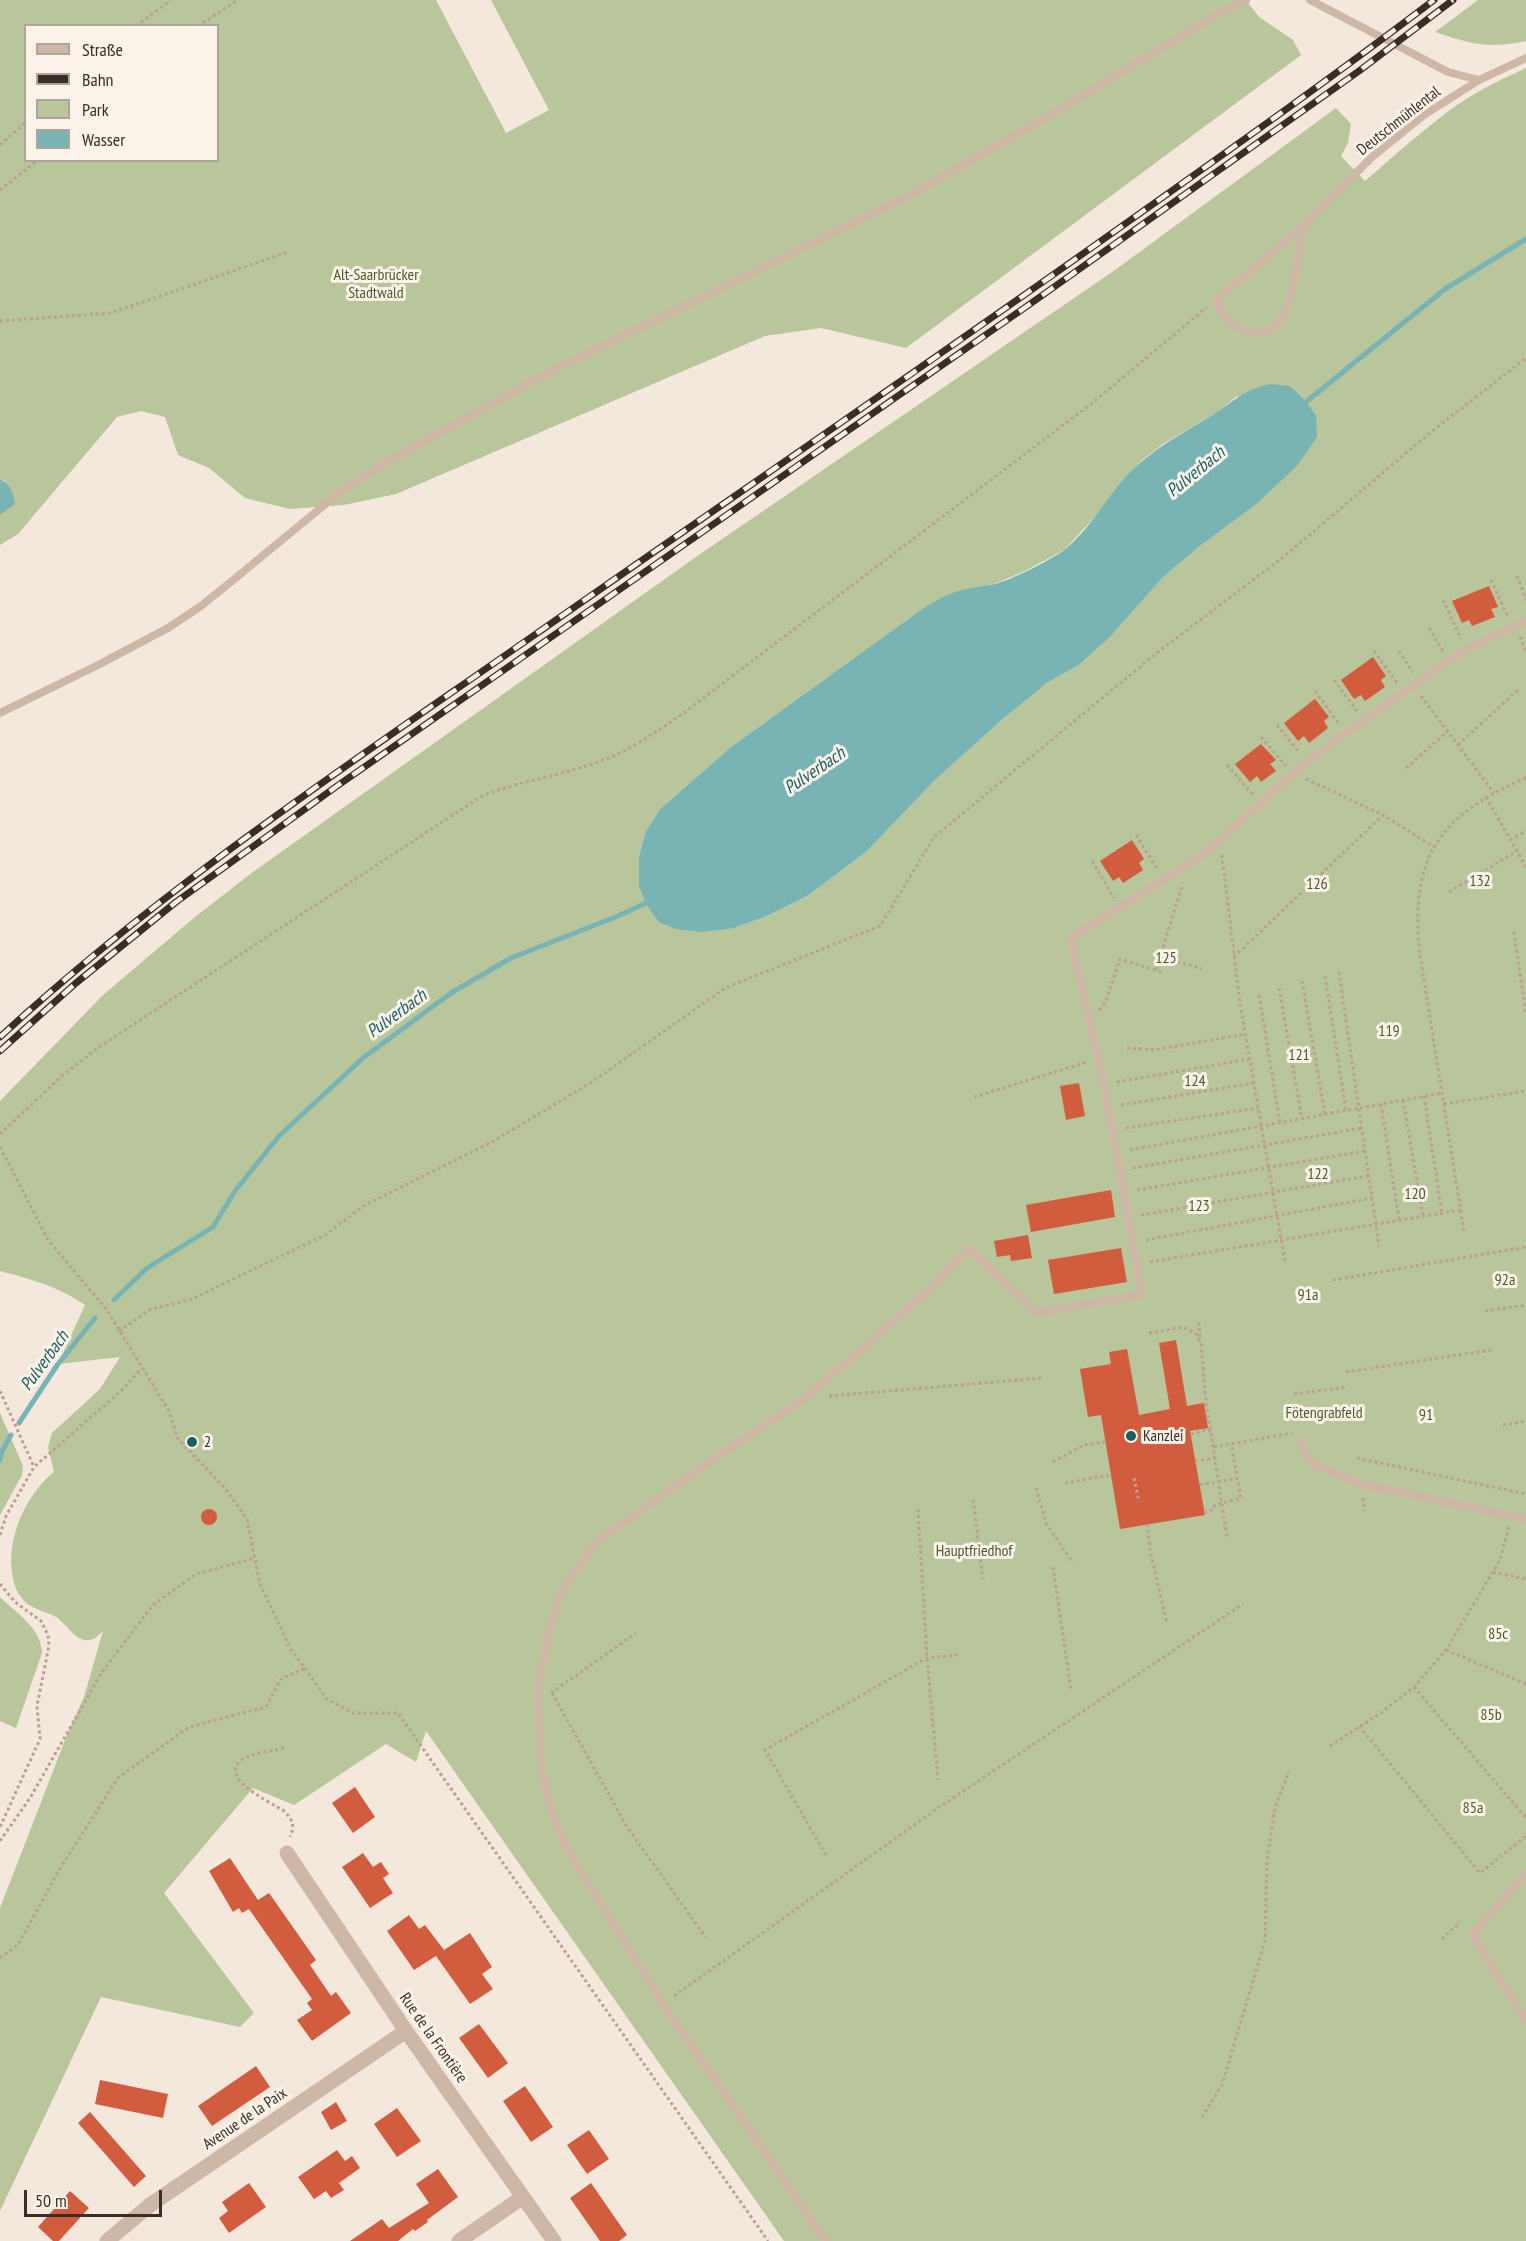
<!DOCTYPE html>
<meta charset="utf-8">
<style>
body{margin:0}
#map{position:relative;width:1526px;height:2241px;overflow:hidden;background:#f4e8dc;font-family:"PT Sans Narrow",sans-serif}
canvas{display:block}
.legend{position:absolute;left:24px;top:24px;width:195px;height:138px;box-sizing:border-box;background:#fbf3ea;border:2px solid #aea49c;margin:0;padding:8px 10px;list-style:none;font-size:18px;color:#3a2d28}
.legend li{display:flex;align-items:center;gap:12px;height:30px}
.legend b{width:30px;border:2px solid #aea49c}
.scale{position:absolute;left:24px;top:2190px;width:138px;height:27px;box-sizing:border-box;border:3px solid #3a2d28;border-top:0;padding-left:8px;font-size:18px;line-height:21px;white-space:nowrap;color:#3a2d28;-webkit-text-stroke:4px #fbf3ea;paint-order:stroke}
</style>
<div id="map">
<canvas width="1526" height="2241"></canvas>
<ul class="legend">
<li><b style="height:8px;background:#ceb7a7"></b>Straße</li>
<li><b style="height:8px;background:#3a2d28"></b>Bahn</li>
<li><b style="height:16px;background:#b9c59b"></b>Park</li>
<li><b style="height:16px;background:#78b4b4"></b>Wasser</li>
</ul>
<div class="scale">50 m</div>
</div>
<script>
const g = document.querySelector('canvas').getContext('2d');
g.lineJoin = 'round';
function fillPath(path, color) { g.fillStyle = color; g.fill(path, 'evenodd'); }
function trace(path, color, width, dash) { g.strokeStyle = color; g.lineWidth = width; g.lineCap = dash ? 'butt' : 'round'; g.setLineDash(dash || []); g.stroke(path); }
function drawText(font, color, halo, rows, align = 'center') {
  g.font = font + ' "PT Sans Narrow",sans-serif'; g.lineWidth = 6; g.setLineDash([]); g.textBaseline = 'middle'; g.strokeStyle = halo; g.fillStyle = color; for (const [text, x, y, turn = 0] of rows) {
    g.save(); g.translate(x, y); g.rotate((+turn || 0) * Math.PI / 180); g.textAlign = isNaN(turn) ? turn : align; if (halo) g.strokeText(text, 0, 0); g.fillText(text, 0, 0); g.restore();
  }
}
fillPath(new Path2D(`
 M0,0H436L506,133L549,110L491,0H1246L1259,17L1293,40L1301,55L906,348L821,328L765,336L396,494L344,505L290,509L245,498L209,468L178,455L165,417L141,411L117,417L18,534L0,545V515L3,513L5,481L0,479ZM26,26H218V160H26Z
 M1478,0H1526V41C1488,49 1471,44 1435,32Z
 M1526,68V2241H784L426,1731L416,1762L386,1744L294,1805L253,1788L164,1893L254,2013L240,2027L101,1997L0,2211V1908L67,1735L84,1697L103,1631C100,1633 97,1638 93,1639C78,1646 67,1624 56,1617C47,1612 36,1610 27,1604C24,1601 21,1596 18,1593C0,1554 21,1498 54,1472L48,1447L52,1433L100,1389L120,1357L58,1364L85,1305C57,1286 33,1280 0,1271V1101L103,995L195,917L253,872L693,559L1115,270L1336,108L1351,124L1348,143L1341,156L1365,181C1395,155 1425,128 1457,105C1479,90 1503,79 1526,68ZM1237,396L1297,466L1258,503L1200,546L1163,577L1111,636L1079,665L1047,683L1004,718L935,780L867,851L809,895L767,916L734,928L639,856L646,831L660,809L685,787L731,747L922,609L951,594L997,583L1025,571L1064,550L1102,509L1123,480L1142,460L1163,444L1216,413Z
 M0,1413L23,1466L22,1475L0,1515Z
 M0,1597C17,1614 41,1627 42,1653L16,1728L0,1721Z`), '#b9c59b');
fillPath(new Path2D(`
 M1271,384L1289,386L1300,395L1316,415L1317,437L1297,466L1258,503L1200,546L1163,577L1111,636L1079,665L1047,683L1004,718L935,780L867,851L809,895L767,916L734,928L702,932L676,929L659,922L646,904L639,886V856L646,831L660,809L731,747L922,609C931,604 940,598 950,594C964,588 980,587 995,584C1013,579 1049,561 1064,550C1088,531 1104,502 1123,480C1148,451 1180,435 1211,416C1233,402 1244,389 1271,384Z
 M0,479C10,484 14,494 15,504L0,515Z`), '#78b4b4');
trace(new Path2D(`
 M1301,406L1445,289L1526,239
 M114,1300L147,1268L213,1227L235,1191L279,1136L363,1058L451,993L511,958L618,916L652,900
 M19,1423L58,1364L95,1318
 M0,1460L2,1451L11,1435`), '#78b4b4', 5);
fillPath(new Path2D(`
 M1489,586L1498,607L1491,609L1495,617L1472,626L1469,620L1462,623L1452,601Z
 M1373,657L1386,676L1381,680L1385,687L1365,701L1361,695L1354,699L1341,680Z
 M1315,699L1329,717L1324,721L1328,728L1309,743L1304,736L1298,741L1284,723Z
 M1261,744L1276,760L1270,764L1276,771L1261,782L1257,776L1250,782L1235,764Z
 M1132,840L1144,859L1139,863L1143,870L1123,883L1119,877L1113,881L1100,861Z
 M1079,1083L1085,1116L1066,1120L1060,1086Z
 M1111,1190L1115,1217L1031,1232L1026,1205Z
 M1028,1235L1032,1258L1011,1261L1010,1255L997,1257L994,1241Z
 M1121,1248L1127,1282L1054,1294L1048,1260Z
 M1176,1340L1187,1406L1204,1403L1208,1428L1190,1431L1205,1515L1120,1529L1101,1415L1088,1417L1080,1369L1111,1364L1109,1352L1127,1349L1139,1415L1170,1409L1159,1343Z
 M201 1517a8 8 0 1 1 16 0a8 8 0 1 1-16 0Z
 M355,1787L375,1817L353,1833L332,1803Z
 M363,1853L373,1867L381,1862L389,1874L383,1878L393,1893L370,1908L342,1867Z
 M230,1858L258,1900L269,1893L316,1960L310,1965L331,1996L336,1992L351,2013L312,2041L297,2020L312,2010L307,2003L312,1999L249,1909L242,1913L239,1908L233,1912L209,1871Z
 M409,1915L419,1929L425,1925L444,1950L470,1933L492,1967L482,1974L493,1989L470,2004L436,1956L414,1970L387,1931Z
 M479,2024L508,2063L488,2078L459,2038Z
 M256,2066L270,2087L212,2126L198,2106Z
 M100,2080L168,2094L163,2118L95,2104Z
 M525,2086L553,2127L531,2142L503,2101Z
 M336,2102L347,2121L331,2130L321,2112Z
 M397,2108L421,2141L397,2157L374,2124Z
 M90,2112L146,2176L134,2187L78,2123Z
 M589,2130L609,2159L587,2174L567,2145Z
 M337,2150L345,2161L352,2156L360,2168L339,2183L344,2190L331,2198L326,2191L314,2199L298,2177Z
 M438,2169L458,2197L427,2220L428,2222L415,2231L413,2229L398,2241H350L382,2219L389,2228L429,2203L416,2184Z
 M249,2183L266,2207L229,2233L219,2218L228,2211L222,2202Z
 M591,2183L627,2235L619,2241H600L570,2198Z
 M70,2191L89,2208L59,2241H53L38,2227Z`), '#d15c3e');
trace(new Path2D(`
 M136,26L171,0
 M198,26L238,0
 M0,145L26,122
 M0,190L38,160
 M0,321L111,313L288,252
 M1517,576L1526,600
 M1491,580L1508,617
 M1443,600L1461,639
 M1429,628L1443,651
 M1520,637L1526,652
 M1374,651L1397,683
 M1399,651L1413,672
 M1334,680L1357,711
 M1315,691L1339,724
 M1421,696L1494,793
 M1277,725L1298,751
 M1261,737L1286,766
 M1458,745L1520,688
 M1227,765L1253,795
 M1406,768L1447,732
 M1306,779L1383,815L1434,847
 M1486,797L1526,867
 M1136,835L1158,870
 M1510,840L1526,831
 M1222,855L1240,1003L1285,1262
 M1092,861L1114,898
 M1449,892L1517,851
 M1514,932L1526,1014
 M1160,956L1202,969
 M1234,957L1383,815
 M1156,970L1183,883
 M1339,972L1379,1246
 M1325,976L1346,1110
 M1302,981L1325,1114
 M1279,988L1302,1119
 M1259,995L1280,1123
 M1099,1010L1105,1003L1120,959L1162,972
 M1127,1048L1155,1050L1245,1034
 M1117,1082L1250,1059
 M1424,1096L1442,1213
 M974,1097L1087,1062
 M1403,1100L1423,1216
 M1381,1104L1399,1220
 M1444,1104L1526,1091
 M1121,1105L1254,1083
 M1126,1128L1258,1108
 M0,1134L63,1075L99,1047L482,796C522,780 566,775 606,759C635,747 659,730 685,712L1091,404L1206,308
 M0,1147L48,1240L107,1310L169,1411L178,1439L224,1487L247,1519L260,1584L290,1648L327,1699L353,1713H398L768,2241
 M1130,1150L1442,1093
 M1133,1168L1362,1128
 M1137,1190L1365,1151
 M1141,1215L1368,1176
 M1464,1231L1420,955C1409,858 1438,816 1526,778
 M1146,1240L1372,1198
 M1150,1262L1461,1210
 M1333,1280L1526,1247
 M1485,1311L1526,1305
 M1199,1322L1200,1340
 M119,1331L151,1309L190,1300L325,1235L365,1205L492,1142L592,1082L725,988L880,926L934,837L1158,652L1286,555L1426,436L1526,358
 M1149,1333L1183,1327L1195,1333L1201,1342L1206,1402L1227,1537
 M1346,1372L1491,1350
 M0,1391L34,1467
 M1294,1394L1347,1387
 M829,1396L1042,1378
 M1503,1425L1526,1421
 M1204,1429V1431L1211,1430
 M1191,1434L1204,1431
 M1214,1447L1292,1433
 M1357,1458L1526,1494
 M1195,1461L1216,1458
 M1053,1462L1084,1445L1105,1442
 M1134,1478L1139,1502
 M1065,1483L1110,1475
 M1200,1485L1240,1478
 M1036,1488L1046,1523L1073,1563
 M1363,1498L1365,1511
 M973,1500L983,1579
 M918,1509L927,1658L938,1780
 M1204,1512L1213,1510L1215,1505L1241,1498L1231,1444
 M1147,1524L1150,1550L1167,1624
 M0,1535L6,1516L34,1467L123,1389L142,1368
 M1053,1567L1071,1690
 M1493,1572L1526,1579
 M0,1584L15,1602L41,1621L48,1635L49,1646L37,1706L40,1739L0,1827
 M1446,1650L1526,1684
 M1414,1687L1526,1818
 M551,1693L636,1633
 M552,1693L627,1827L706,1938
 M1359,1726L1480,1873L1526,1836
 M1330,1746L1378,1715L1414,1687L1446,1650L1500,1560L1509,1526
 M284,1748C272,1751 258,1752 247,1757C210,1774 270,1802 284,1811C293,1820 295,1826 290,1837
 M0,1841L30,1798L102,1672L153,1605L196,1574L255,1558
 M826,1855L765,1750L927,1658L958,1655
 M1442,1939L1460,1922
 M0,1958L18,1945L59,1870L118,1778L189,1727L266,1707L281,1679L305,1668
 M674,1996L941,1806L1243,1604
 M1202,2117L1222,2085L1265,1941L1267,1860L1275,1808L1289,1771`), '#baa191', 3, [3, 3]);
trace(new Path2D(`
 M1310,0L1448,72L1479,80
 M1303,226C1299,249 1293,308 1277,324C1269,333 1258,334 1247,331C1231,327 1221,315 1216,300L1303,226L1372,157L1424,115L1479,80L1526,58
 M0,713L98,665L168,628L201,606L232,581L340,492L387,462L540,377L914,193L1057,111L1216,15L1246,0
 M1301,1441L1303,1450L1308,1459L1318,1466L1360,1484L1526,1519
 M1526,1874L1472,1935L1526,2020
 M826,2241L663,2004L566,1847L552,1812L541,1766L538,1689L548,1635L559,1597L571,1575L599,1540L705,1465L806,1398L932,1287L969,1248L1037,1313L1142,1294L1104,1084L1071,938L1206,853L1306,762L1432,672L1466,649L1526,621`), '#ceb7a7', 8);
trace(new Path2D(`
 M287,1853L406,2031L554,2241
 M107,2241L150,2205L406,2031
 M459,2241L523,2197`), '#ceb7a7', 15);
const rail = new Path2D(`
 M0,1037C164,886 351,763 533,636C735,495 938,357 1139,214C1238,144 1337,74 1434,0
 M0,1051L76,983L176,902L337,786L1030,304L1359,71L1453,0`);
trace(rail, '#3a2d28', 7);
trace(rail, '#fbf3ea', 4.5, [14]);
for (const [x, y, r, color] of [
 [1131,1436,6,"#195e60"],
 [192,1442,6,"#195e60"]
]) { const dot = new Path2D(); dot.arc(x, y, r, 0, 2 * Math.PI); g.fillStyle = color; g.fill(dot); trace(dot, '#fbf3ea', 2); }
drawText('16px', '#3a2d28', '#fbf3ea', [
 ["Deutschmühlental",1399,121,-38],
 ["Rue de la Frontière",433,2038,55],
 ["Avenue de la Paix",245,2119,-34]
]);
drawText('16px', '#4a5b29', '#fbf3ea', [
 ["Alt-Saarbrücker",376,275],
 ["Stadtwald",376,293],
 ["132",1480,881],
 ["126",1317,884],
 ["125",1166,958],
 ["119",1389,1031],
 ["121",1299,1055],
 ["124",1195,1081],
 ["122",1318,1174],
 ["120",1415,1194],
 ["123",1199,1206],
 ["92a",1505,1280],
 ["91a",1308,1295],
 ["Fötengrabfeld",1324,1413],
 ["91",1426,1415],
 ["Hauptfriedhof",974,1551],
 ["85c",1498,1634],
 ["85b",1491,1715],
 ["85a",1473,1808]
]);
drawText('16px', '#3a2d28', '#fbf3ea', [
 ["Kanzlei",1143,1436],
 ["2",204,1442]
], 'left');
drawText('italic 18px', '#195e60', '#fbf3ea', [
 ["Pulverbach",1196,472,-39],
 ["Pulverbach",815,771,-34],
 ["Pulverbach",397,1014,-36],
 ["Pulverbach",45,1361,-54]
]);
</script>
